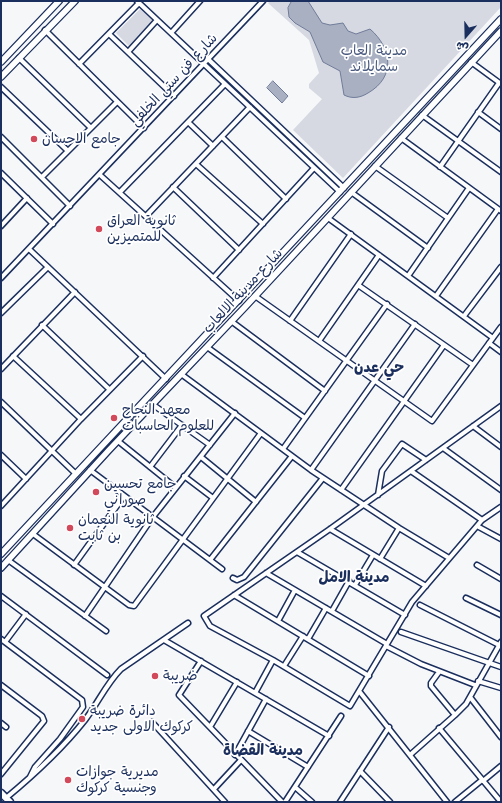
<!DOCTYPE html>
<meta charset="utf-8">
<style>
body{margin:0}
#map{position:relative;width:502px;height:803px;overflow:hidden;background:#f6f7f9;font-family:"Playpen Sans","Playpen Sans Arabic",sans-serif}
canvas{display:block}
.frame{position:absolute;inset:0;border:2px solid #1b2f5e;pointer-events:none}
.north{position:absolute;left:446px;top:16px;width:40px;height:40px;-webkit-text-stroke:3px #fff;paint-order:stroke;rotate:200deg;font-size:11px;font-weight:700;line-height:16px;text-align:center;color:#1b2f5e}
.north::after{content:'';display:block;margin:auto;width:14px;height:18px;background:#1b2f5e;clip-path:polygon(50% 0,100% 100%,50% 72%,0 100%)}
</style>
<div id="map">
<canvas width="502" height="803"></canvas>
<div class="frame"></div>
<div class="north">ش</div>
</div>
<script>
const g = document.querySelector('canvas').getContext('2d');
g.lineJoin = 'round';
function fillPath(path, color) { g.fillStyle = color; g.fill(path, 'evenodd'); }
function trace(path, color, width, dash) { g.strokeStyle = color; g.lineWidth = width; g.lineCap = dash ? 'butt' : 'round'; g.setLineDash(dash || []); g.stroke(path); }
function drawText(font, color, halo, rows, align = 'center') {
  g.font = font + ' "Playpen Sans","Playpen Sans Arabic",sans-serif'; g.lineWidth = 3.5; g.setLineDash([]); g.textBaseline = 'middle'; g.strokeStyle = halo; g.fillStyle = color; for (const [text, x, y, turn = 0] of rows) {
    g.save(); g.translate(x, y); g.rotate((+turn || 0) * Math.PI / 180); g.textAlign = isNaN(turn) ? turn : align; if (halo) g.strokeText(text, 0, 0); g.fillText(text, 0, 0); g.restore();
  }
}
fillPath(new Path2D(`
 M270,1H501V7L343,178L293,130L322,99L309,88V84L319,73L309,40L268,3Z
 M140,9L153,20L129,46L116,33Z`), '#d6d9e2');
const water = new Path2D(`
 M292,1H308L322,23L330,25L343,23L348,31L356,34L370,29C392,48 396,77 368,93C360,98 352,99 344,95L340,71L323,62L310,32L295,23L289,17L288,8Z
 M273,81L288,96L282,103L267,88Z`);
fillPath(water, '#a9b0c1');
trace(water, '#707c99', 1);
const street = new Path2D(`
 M137,1L340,192
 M45,30L144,128
 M171,33L200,1
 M109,34L174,96
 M128,52L157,20
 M19,58L91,128
 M209,60L344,188
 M471,62L501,84
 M79,64L139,3
 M1,87L68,151
 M478,112L501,129
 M422,115L501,172
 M188,122L213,146
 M1,137L70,206
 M222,137L286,199
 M401,138L501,211
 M196,164L263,224
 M375,166L448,218
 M440,167L499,83
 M1,173L53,224
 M100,175L239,301
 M42,177L117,102
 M173,187L239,250
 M120,192L225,84
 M351,192L428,248
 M146,216L250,107
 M328,218L493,338
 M1,226L27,198
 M29,249L166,379
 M408,276L469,188
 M1,278L263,1
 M213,278L314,168
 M358,285L473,365
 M255,296L432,421L501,327
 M436,296L498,209
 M1,313L48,267
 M464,316L501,267
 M231,321L325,391
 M290,321L351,234
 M42,325L109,389
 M319,341L379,255
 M489,343L501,352
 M207,347L305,418
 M13,356L81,419
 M1,369L75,292
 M181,374L311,470L399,528L449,558
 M1,402L76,474
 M152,404L210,445
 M501,406L330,529L204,616L210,626L273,660L350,706L412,602L482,520L501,507
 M473,426L501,447
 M118,441L175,487
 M443,448L501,490
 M283,449L387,304
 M1,455L26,479
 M201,457L256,502
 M150,467L182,425
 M90,470L222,569
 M311,470L415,324
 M411,471L482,520
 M184,476L213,498
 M341,490L444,345
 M378,495L382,471L402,444L426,460
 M1,506L81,419L143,356
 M477,526L501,539
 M330,529L426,586
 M33,534L129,605L134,606L261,433
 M297,552L405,615
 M380,559L399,528
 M8,560L106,631
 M210,560L292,456
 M74,565L124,496
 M477,565L501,579
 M266,573L387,644
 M233,578L237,580L244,577L323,478
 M355,585L373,555
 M234,595L369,676
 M1,596L107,675
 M466,598L501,615
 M420,605L499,645
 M332,611L349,581
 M85,616L152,518L235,413
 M278,621L295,590
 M401,632L501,667
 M1,639L82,700L83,707L60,739L35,767L30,777
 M308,639L326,608
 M164,640L329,736
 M5,642L26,614
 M386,646L421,664L475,685
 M201,661L179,695L282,802
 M284,666L303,636
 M439,672L431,683V686L455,715
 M478,681L501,688
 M1,685L42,716L44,721L1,774
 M359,691L447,802
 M255,693L273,660
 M470,697L501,737
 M152,722L225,802
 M1,723L6,727
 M210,727L237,682
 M439,728L501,802
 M248,731L308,767
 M235,755L266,699
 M410,755L455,715L466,704L501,642
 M360,771L390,802
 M483,781L501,766
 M295,787L312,802
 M214,789L240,761
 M6,798C35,774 62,749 85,720C98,703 106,684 121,669L188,623
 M285,802L341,716
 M340,802L389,727
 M455,802L482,780`);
const secondary = new Path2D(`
 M1,62L59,1
 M1,77L75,1
 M1,554L501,19
 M1,568L109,450L245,307L501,31`);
const primary = new Path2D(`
 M1,793L10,802`);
trace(street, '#1b2f5e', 7);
trace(secondary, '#1b2f5e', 8);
trace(primary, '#1b2f5e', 9);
trace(street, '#fff', 4);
trace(secondary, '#fff', 5.5);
trace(primary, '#fff', 6);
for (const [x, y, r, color] of [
 [34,139,4,"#d1495b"],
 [99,229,4,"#d1495b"],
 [114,418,4,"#d1495b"],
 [96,492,4,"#d1495b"],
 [70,528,4,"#d1495b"],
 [155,676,4,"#d1495b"],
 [82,719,4,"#d1495b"],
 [68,780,4,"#d1495b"]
]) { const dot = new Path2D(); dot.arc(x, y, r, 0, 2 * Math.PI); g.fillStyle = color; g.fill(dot); trace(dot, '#fff', 1.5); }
drawText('14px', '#4a5a7f', '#fff', [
 ["مدينة العاب",374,51],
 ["سمايلاند",374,67]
]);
drawText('14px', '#1b2f5e', '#fff', [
 ["شارع فن ستي الخلفي",174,80,-47],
 ["شارع مدينة الالعاب",243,291,-47]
]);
drawText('14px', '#1b2f5e', '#fff', [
 ["جامع الاحسان",42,139],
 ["ثانوية العراق",107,221],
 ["للمتميزين",107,237],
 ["معهد النجاح",122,410],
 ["للعلوم الحاسبات",122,426],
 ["جامع تحسين",104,484],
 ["صوراني",104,500],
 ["ثانوية النعمان",78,520],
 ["بن ثابت",78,536],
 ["ضريبة",163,676],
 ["دائرة ضريبة",90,711],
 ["كركوك الاولی جدید",90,727],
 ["مديرية جوازات",76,772],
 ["وجنسية كركوك",76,788]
], 'left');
drawText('bold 15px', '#1b2f5e', '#fff', [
 ["حي عدن",379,368],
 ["مدينة الامل",354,578],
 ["مدينة القضاة",263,751]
]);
</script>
